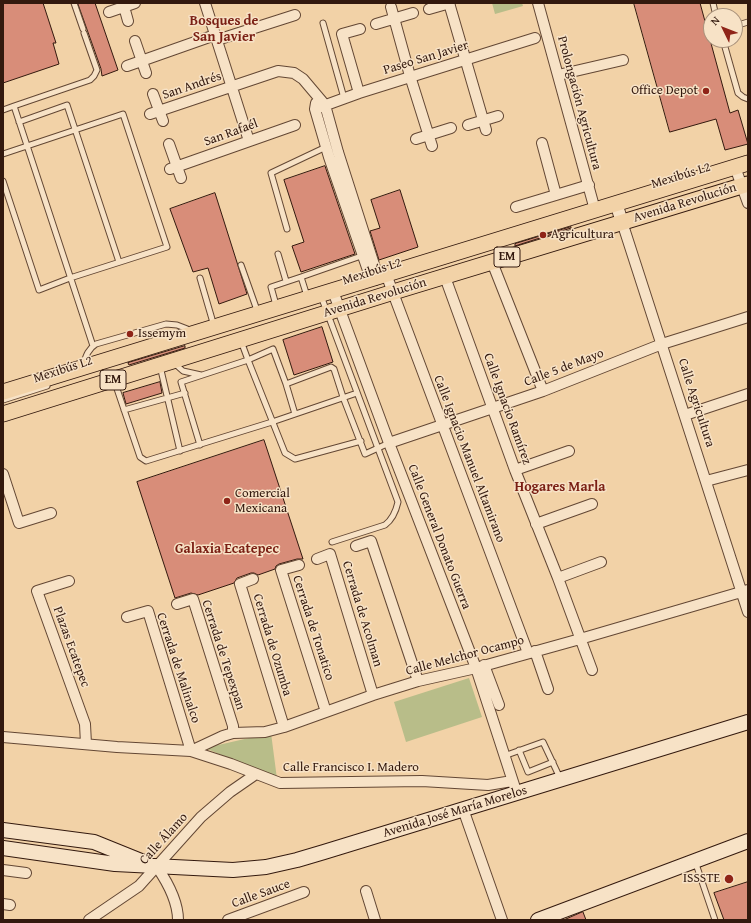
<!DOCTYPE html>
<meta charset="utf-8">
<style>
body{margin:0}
#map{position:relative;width:751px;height:923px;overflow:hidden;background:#f2d2a7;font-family:"Gentium Book Plus",serif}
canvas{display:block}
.frame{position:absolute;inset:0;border:4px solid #33190e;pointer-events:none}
.north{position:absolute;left:703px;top:8px;width:40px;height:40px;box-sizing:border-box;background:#f7e2c6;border:1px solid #a9927c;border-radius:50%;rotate:313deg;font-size:11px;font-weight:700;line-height:16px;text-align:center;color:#33190e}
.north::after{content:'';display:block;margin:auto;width:14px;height:18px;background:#8f2418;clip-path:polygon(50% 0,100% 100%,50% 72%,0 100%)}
</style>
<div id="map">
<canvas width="751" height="923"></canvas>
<div class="frame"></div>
<div class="north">N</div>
</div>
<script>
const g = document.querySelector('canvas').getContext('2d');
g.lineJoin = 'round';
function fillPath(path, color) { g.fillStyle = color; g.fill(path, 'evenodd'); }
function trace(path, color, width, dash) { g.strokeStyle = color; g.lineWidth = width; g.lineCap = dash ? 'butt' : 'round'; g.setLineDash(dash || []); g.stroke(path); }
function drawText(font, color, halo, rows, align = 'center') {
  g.font = font + ' "Gentium Book Plus",serif'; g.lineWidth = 3; g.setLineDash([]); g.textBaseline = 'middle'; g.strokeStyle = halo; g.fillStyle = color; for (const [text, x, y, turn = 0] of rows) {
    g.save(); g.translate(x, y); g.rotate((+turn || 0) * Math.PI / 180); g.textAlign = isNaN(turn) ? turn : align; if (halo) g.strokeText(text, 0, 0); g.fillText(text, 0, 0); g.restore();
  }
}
fillPath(new Path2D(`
 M492,3H522L523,6L495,14Z
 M469,678L482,717L406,742L394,702Z
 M271,733L277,779L205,748Z`), '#b8bd89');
const building = new Path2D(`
 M3,3H43L56,43H53L59,64L3,83Z
 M78,3H95L118,70L102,76L101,69Z
 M634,3H700L730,113L738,110L748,144L725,150L716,119L670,132Z
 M325,166L355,254L301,272L292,246L304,242L284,180Z
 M400,190L418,247L379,260L370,231L380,228L371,200Z
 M215,193L247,294L219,304L208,268L193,272L170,209Z
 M571,227V228L515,246V244Z
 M322,327L333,362L294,375L283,340Z
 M185,346V348L129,365L128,363Z
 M160,382L162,393L126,404L123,393Z
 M264,440L303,559H297L279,564L276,566L275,569L258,575L254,573H251L237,578L234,583L198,595L191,593L175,598L137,482Z
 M748,882V920H724L714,893Z
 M583,912L586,920H564Z`);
fillPath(building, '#d88d79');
trace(building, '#33190e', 1);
const service = new Path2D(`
 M74,3L83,29
 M713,3L716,16
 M323,23L344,98
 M735,26L748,22
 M723,40L738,93L743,97L748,99
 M14,106L90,80L94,76L97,70L84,33
 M3,110L14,106L93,346
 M19,122L67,105L119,262
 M3,154L123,114L167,247L70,278L39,290L3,181
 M287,229L271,173L326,147
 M278,254L286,281
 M241,265L258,313
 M200,278L214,326
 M307,296L301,277L364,255
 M321,296L398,502C396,511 393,519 385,525L332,542
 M276,305L271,287L301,277
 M241,341L248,360L285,453L295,459L361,441
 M174,363L183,371L201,375
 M83,365C86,356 88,349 96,344L166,324L177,325L190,330
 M160,366L180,451
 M114,380L140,457L146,461L272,422L357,393
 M286,384L331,367L334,369L343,397L365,454L389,443
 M3,400L47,386
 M124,410L185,393
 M200,445L181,382L248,360L273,349L286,384L295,414
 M519,750L528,772L553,762
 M504,756L543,742L560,778
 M695,861L715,920`);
const minor = new Path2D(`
 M123,3L128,21
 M205,3L249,141
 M449,3L486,130
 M538,3L595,210
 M391,7L410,76L432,146
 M429,9L450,3
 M109,12L135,3
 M376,24L413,13
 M217,40L295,15
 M135,41L146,73
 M127,66L215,35
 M558,75L623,60
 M359,93L342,34L360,29
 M153,94L163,121
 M316,103L315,109L329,157L371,279L375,280
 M315,109L359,93L535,38
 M150,114L278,71L294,73L303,79L325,105L338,152L378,277
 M468,125L498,116
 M416,139L451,128
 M542,143L556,195
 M169,144L181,178
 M735,167L748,203
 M170,169L295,125
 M516,207L589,185
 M622,222L748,612
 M492,262L543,391
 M386,274L528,653
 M445,277L515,470L558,578L592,670
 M333,291L389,443L476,668L517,794
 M685,415L748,394
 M389,443L543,391L662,344L748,317
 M515,470L569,451
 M3,474L19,523L51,513
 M706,481L748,470
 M536,524L592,504
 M356,546L371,541L418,681
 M317,559L330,554L373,695
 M299,565L281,570L326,712
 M558,578L601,562
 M253,579L240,584L284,727
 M69,581L37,591L85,724L86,744
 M177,604L193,599L233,726V733
 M127,617L148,611L191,751L223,736L233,733L265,732L284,727L373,695L418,681L476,668L580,639L748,590
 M535,651L548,689
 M484,665L499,705
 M3,737L117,747L191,751L231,764L280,783L422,781L488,785L512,781
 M463,809L502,920
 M157,867C168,883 178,901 178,920
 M3,870L26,873
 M366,891L375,920
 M3,904L10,905
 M89,920L139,886L201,817L230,792L256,774
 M228,920L304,892`);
const tertiary = new Path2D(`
 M616,203L622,222`);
const secondary = new Path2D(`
 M3,830L94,842L146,863
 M3,848L115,864L233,870L266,867L297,860L324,852L748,722
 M538,920L748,841`);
const primary = new Path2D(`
 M3,392L748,163
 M3,414L400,290L748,184`);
trace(service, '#634734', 7);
trace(minor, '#634734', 12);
trace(tertiary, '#634734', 14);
trace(secondary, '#33190e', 16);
trace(primary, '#33190e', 17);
trace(service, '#f7e2c6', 5);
trace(minor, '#f7e2c6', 10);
trace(tertiary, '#f7e2c6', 12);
trace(secondary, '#f7e2c6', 14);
trace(primary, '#f2d2a7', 15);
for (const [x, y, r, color] of [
 [706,91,4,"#8f2418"],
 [543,235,4,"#8f2418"],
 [130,334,4,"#8f2418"],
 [227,501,4,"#8f2418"],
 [729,879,5,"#8f2418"]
]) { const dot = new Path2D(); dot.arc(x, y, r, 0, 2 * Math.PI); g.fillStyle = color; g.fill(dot); trace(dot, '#f7e2c6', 1.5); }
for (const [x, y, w] of [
 [507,257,26],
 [113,380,26]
]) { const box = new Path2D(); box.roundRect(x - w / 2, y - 10, w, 20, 3); g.fillStyle = '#f7e2c6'; g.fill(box); trace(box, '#33190e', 1); }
drawText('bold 12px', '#33190e', null, [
 ["EM",507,257],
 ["EM",113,380]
]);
drawText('13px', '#33190e', '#f7e2c6', [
 ["Paseo San Javier",426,58,-17],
 ["San Andrés",192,86,-19],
 ["Prolongación Agricultura",579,103,75],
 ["San Rafaél",231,133,-20],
 ["Mexibús L2",681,176,-17],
 ["Avenida Revolución",685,203,-17],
 ["Mexibús L2",372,272,-18],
 ["Avenida Revolución",375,298,-17],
 ["Calle 5 de Mayo",564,368,-21],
 ["Mexibús L2",63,370,-18],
 ["Calle Agricultura",696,403,72],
 ["Calle Ignacio Ramírez",507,409,70],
 ["Calle Ignacio Manuel Altamirano",469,459,69],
 ["Calle General Donato Guerra",439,537,69],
 ["Cerrada de Acolman",362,614,73],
 ["Cerrada de Tonatico",313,628,72],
 ["Cerrada de Ozumba",272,645,73],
 ["Plazas Ecatepec",71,647,70],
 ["Cerrada de Tepexpan",223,655,72],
 ["Calle Melchor Ocampo",465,656,-15],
 ["Cerrada de Malinalco",178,668,72],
 ["Calle Francisco I. Madero",351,768],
 ["Avenida José María Morelos",455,812,-17],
 ["Calle Álamo",164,839,-48],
 ["Calle Sauce",261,894,-20]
]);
drawText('13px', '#33190e', '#f7e2c6', [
 ["Office Depot",698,91,"right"],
 ["Agricultura",551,235],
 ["Issemym",138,334],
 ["Comercial",235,494],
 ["Mexicana",235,509],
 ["ISSSTE",720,879,"right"]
], 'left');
drawText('bold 14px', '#7a1f14', '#f7e2c6', [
 ["Bosques de",224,21],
 ["San Javier",224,37],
 ["Hogares Marla",560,487],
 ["Galaxia Ecatepec",227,549]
]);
</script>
